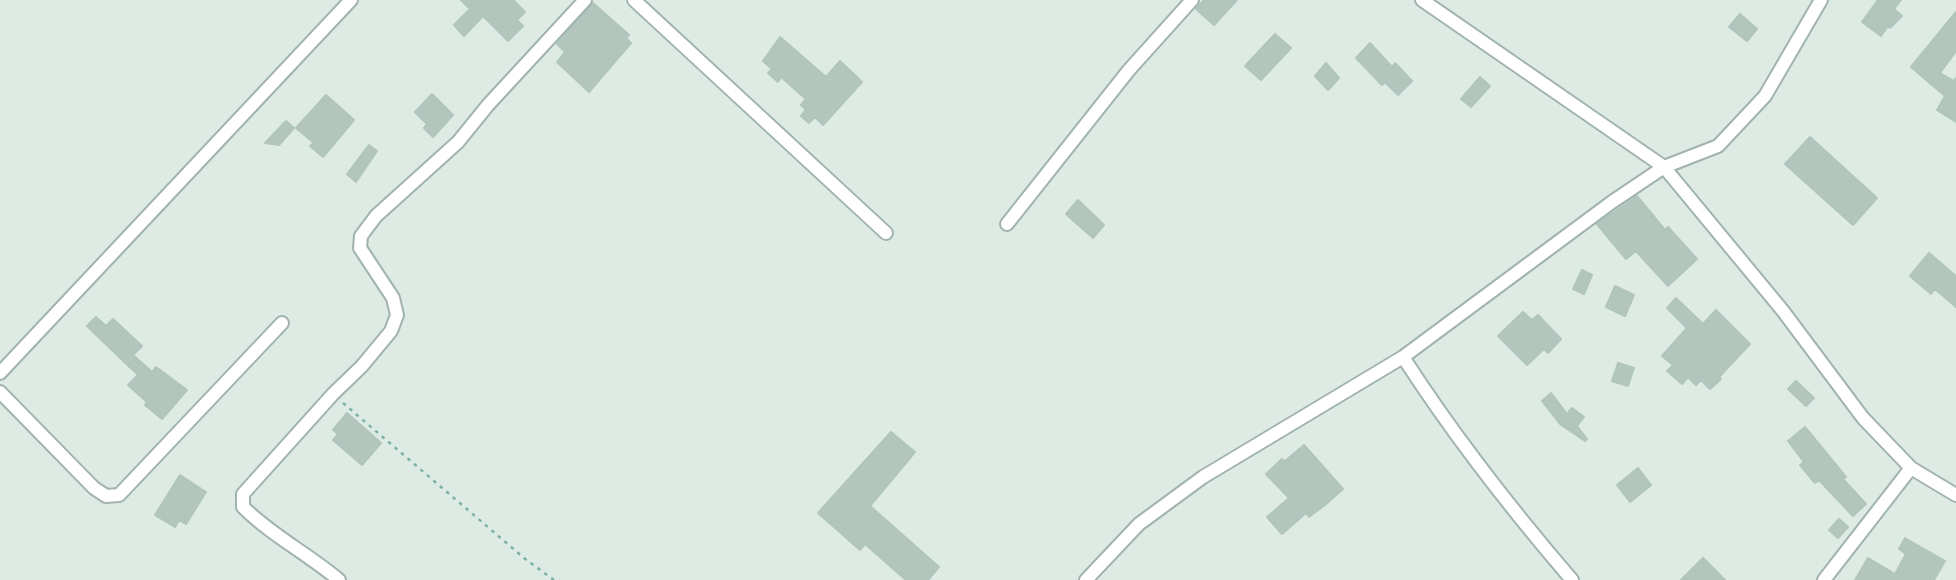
<!DOCTYPE html>
<style>
body{margin:0}
canvas{display:block;background:#deebe5}
</style>
<canvas width="1956" height="580"></canvas>
<script>
const g = document.querySelector('canvas').getContext('2d');
g.lineJoin = 'round';
function fillPath(path, color) { g.fillStyle = color; g.fill(path, 'evenodd'); }
function trace(path, color, width, dash) { g.strokeStyle = color; g.lineWidth = width; g.lineCap = dash ? 'butt' : 'round'; g.setLineDash(dash || []); g.stroke(path); }
const building = new Path2D(`
 M461,0H513L525,12L517,20L523,26L508,41L483,16L464,36L454,25L470,9Z
 M1204,0H1237L1214,25L1196,9Z
 M1878,0H1901L1894,9L1902,16L1890,28L1888,26L1881,36L1862,22Z
 M593,3L629,35L626,38L631,43L589,92L557,62L565,52L557,44Z
 M1956,12V51L1940,73L1954,81L1956,78V122L1937,110L1945,96L1911,67Z
 M1740,14L1757,29L1747,41L1729,27Z
 M1275,34L1291,48L1261,80L1245,66Z
 M780,37L826,77L840,61L862,82L823,125L815,117L809,123L801,116L806,110L801,105L806,99L781,77L778,82L768,73L772,69L763,61Z
 M1370,43L1392,67L1395,63L1412,81L1398,95L1385,82L1382,85L1356,58Z
 M1326,63L1339,78L1328,90L1315,76Z
 M1480,77L1490,86L1471,107L1461,99Z
 M432,94L453,115L433,137L424,128L427,124L415,112Z
 M326,95L354,120L323,157L310,146L314,143L296,128Z
 M286,121L294,128L279,145L265,143Z
 M1810,137L1877,198L1853,225L1785,164Z
 M369,145L377,151L356,182L347,174Z
 M1637,196L1665,230L1668,227L1697,259L1668,286L1636,251L1626,259L1597,224Z
 M1078,200L1104,225L1093,238L1066,214Z
 M1929,253L1956,276V307L1935,289L1931,294L1910,276Z
 M1582,270L1592,275L1584,294L1573,289Z
 M1615,286L1634,295L1625,316L1606,307Z
 M1676,298L1703,324L1716,310L1750,344L1719,377L1721,379L1710,389L1701,380L1696,385L1688,377L1682,384L1667,371L1673,365L1662,356L1687,328L1667,308Z
 M1523,312L1532,320L1538,315L1561,339L1548,353L1544,349L1527,365L1498,336Z
 M96,317L106,326L113,319L142,346L133,355L152,372L156,367L187,390L162,419L145,405L147,402L128,385L138,375L87,326Z
 M1618,363L1634,368L1628,386L1612,381Z
 M1796,381L1814,398L1806,406L1788,389Z
 M1551,393L1567,414L1572,408L1584,417L1577,426L1587,439L1585,441L1560,424L1542,401Z
 M347,413L381,443L362,465L333,440L338,434L333,430Z
 M1805,427L1846,477L1843,479L1866,504L1853,516L1819,480L1815,483L1800,465L1804,462L1788,441Z
 M891,432L915,452L870,506L939,567L928,580H906L865,544L860,550L818,513Z
 M1304,445L1343,489L1325,505L1309,517L1306,513L1282,534L1267,517L1289,498L1266,474L1282,459L1285,461Z
 M1638,468L1651,485L1630,502L1617,485Z
 M180,475L206,492L186,524L179,520L175,527L155,515Z
 M1839,519L1848,527L1838,538L1829,530Z
 M1905,538L1945,561L1934,580H1855L1868,558L1895,574L1906,554L1899,549Z
 M1703,558L1725,580H1681Z`);
fillPath(building, '#b3c6be');
trace(building, '#b0c5bc', 2);
const minor = new Path2D(`
 M634,0L886,233
 M1422,0L1664,167L1783,311L1863,418L1911,468L1956,495
 M1007,224L1129,70L1192,0
 M1403,357C1454,436 1511,509 1572,580
 M0,373L351,0
 M0,392L94,488L106,496L119,495L282,323
 M339,580C308,554 271,535 243,507V494L333,394L362,366L391,331L397,315L393,298L360,248L361,236L376,216L458,142L488,105L585,0
 M1086,580L1139,524L1203,477L1403,357L1612,202L1664,167L1718,146L1765,96L1821,0
 M1824,580L1911,468`);
trace(minor, '#a1b3ac', 16);
trace(new Path2D(`
 M343,403L524,558L554,580`), '#7bb2a1', 2.5, [3.5, 5]);
trace(minor, '#fff', 12);
</script>
